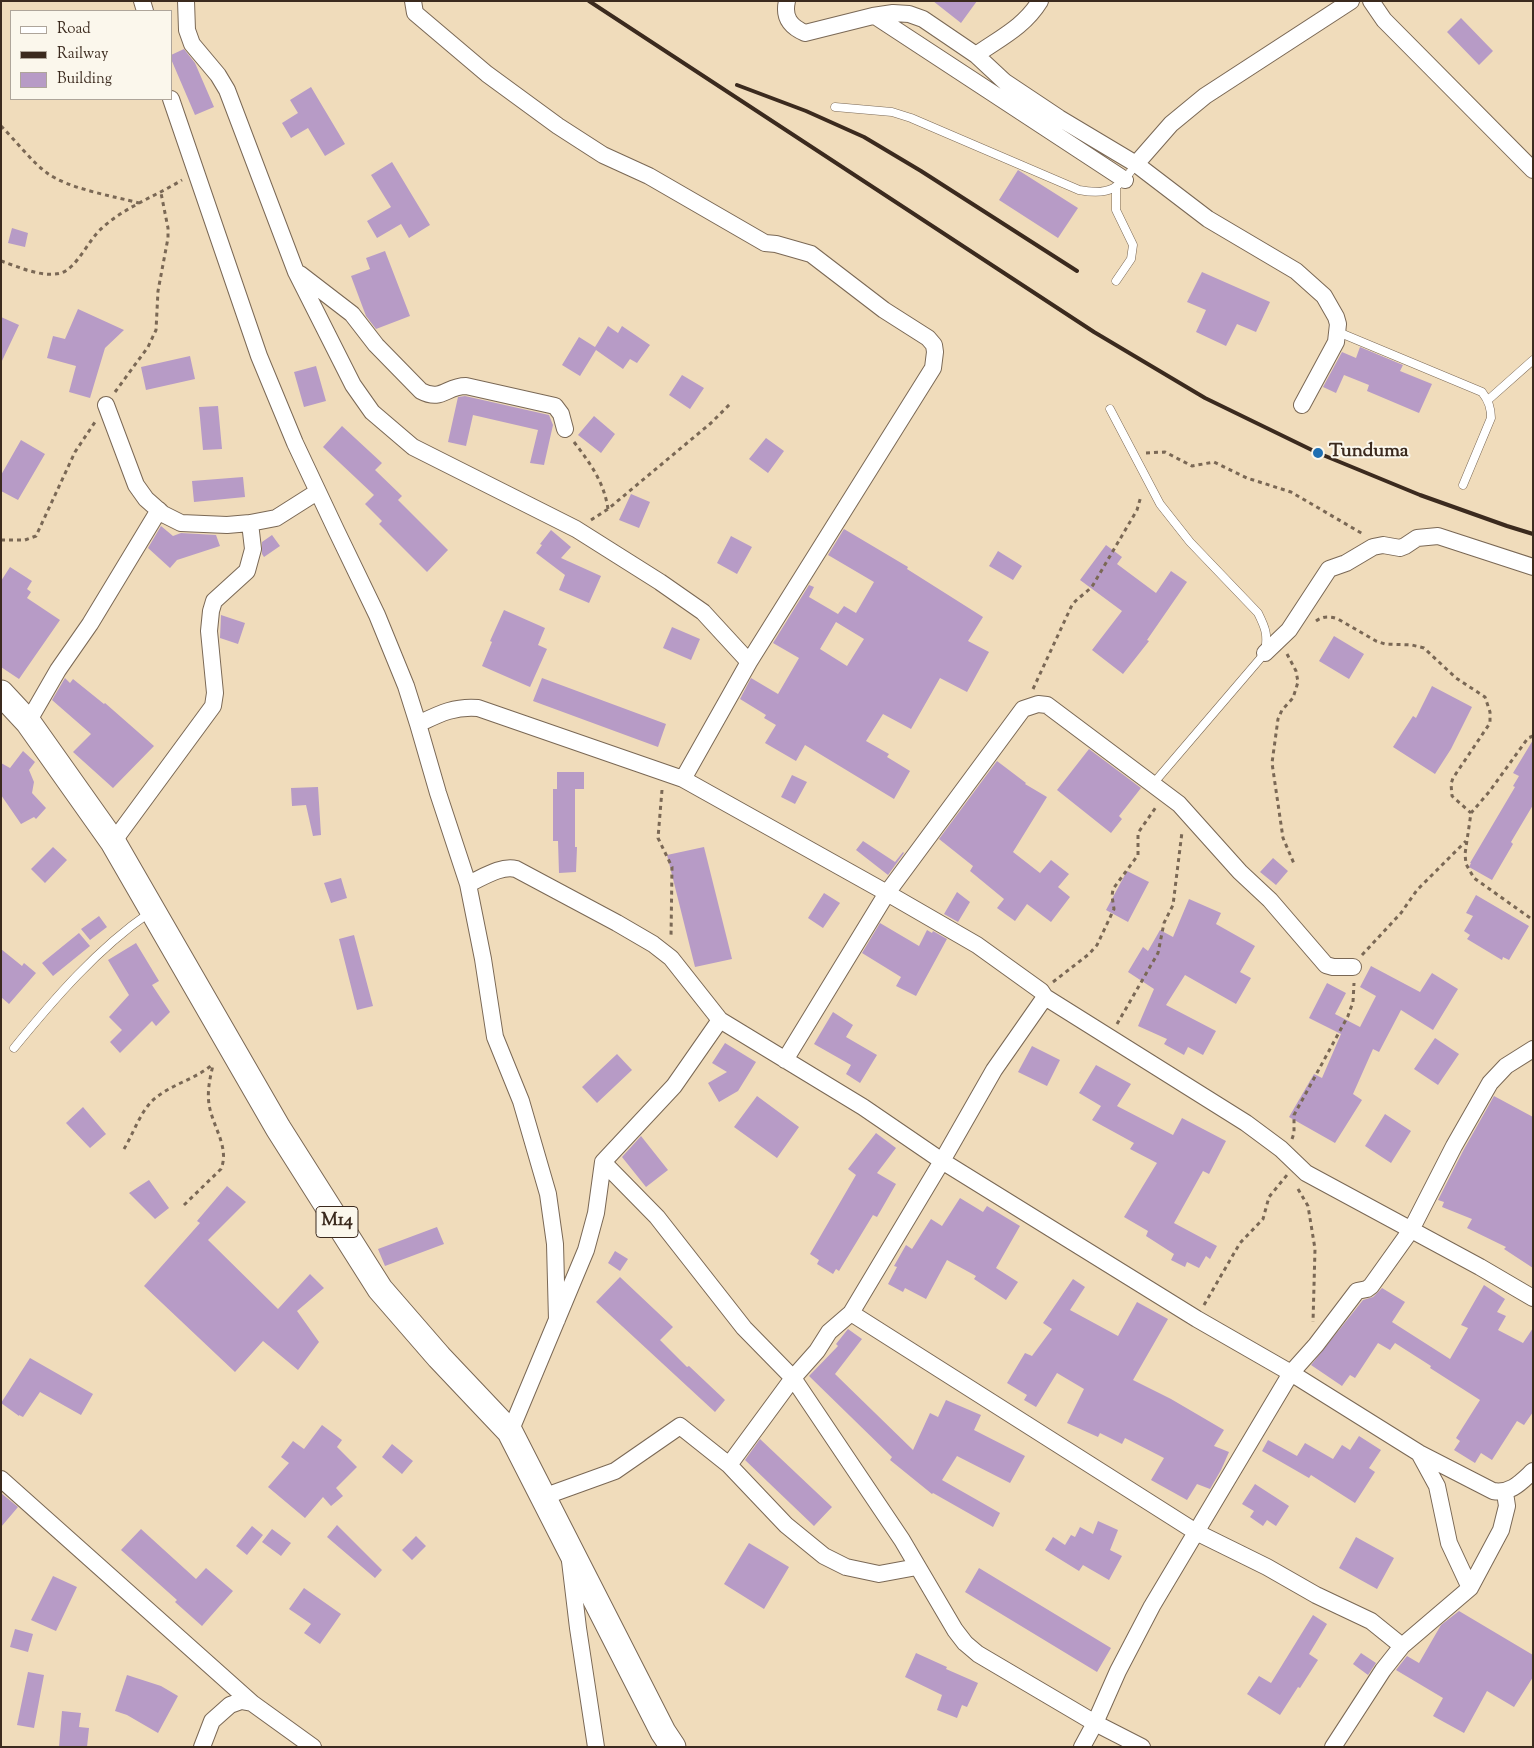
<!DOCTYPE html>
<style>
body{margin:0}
#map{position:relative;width:1534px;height:1748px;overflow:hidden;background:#f0dcbb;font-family:"Sorts Mill Goudy",serif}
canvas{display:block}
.frame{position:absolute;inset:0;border:2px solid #3b2a1e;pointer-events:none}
.legend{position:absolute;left:10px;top:10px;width:162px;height:90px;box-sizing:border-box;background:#fbf7ec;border:1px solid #aea59a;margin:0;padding:6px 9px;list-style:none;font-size:15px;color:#3b2a1e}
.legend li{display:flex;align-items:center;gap:10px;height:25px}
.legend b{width:25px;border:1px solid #aea59a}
</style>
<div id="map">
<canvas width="1534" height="1748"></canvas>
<div class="frame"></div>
<ul class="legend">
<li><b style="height:6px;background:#fff"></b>Road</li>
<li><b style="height:6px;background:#3b2a1e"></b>Railway</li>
<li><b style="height:14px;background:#b79bc6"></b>Building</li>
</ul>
</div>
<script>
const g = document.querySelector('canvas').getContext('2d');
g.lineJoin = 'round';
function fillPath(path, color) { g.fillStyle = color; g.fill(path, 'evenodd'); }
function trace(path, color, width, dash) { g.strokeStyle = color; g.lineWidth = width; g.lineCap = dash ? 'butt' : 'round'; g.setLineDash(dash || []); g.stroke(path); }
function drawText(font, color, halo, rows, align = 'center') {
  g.font = font + ' "Sorts Mill Goudy",serif'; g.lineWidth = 4; g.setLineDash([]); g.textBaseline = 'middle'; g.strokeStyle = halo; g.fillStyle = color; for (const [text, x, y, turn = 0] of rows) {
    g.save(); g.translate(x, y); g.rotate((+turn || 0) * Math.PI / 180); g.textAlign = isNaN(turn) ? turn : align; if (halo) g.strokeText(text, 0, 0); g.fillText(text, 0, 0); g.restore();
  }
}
fillPath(new Path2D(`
 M933,1H977L961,23Z
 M1461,18L1493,51L1479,65L1447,32Z
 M184,49L195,63L214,107L195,115L171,59V55Z
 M311,87L345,144L325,156L308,128L291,138L282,123L298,113L290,100Z
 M392,162L430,225L409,238L401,224L377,238L367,221L391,207L371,175Z
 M1018,170L1078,208L1058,238L999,200Z
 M12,228L28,233L25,247L8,243Z
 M385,251L410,316L376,329L366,316L351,276L370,269L366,258Z
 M1202,272L1270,302L1256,332L1237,324L1226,346L1196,332L1206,310L1187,302Z
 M78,309L124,330L105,348L90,398L69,392L76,366L47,358L53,336L65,339Z
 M1,317L19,325L1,363Z
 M608,326L618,333L622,326L650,345L637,363L630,359L623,369L596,350L580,376L562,365L579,337L595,347Z
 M1360,347L1403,365L1400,371L1432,384L1419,413L1367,391L1369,385L1344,375L1336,393L1323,387L1342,352L1356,358Z
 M190,356L195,379L146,390L141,367Z
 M316,366L326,401L304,407L294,372Z
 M682,375L704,388L690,409L669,395Z
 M465,396L549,415L553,425L544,465L530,463L538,430L473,415L466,446L448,442L458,397Z
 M218,406L222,449L203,450L199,407Z
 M594,416L615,434L601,453L578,435Z
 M342,426L382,463L375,470L402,496L398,500L448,550L427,572L379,524L382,521L365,504L374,495L323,447Z
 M766,438L784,451L768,473L749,459Z
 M21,440L45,454L18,500L1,491V475Z
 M243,477L245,497L194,502L192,481Z
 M631,494L650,502L639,528L619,520Z
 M161,526L173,536L181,533L216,535L220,546L177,560L170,568L148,548Z
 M844,529L908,567L907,569L983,617L968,641L989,652L967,692L940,678L911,729L883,714L866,741L889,754L887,757L910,771L894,799L805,745L796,761L765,743L776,725L764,718L766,715L740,699L751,678L778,694L799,658L773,643L809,585L814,587L809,597L838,614L844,606L856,613L874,582L828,555ZM836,622L864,639L847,666L820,649Z
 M551,530L571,547L561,558L601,576L589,603L559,590L565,575L536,553L542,545L540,544Z
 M272,535L280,546L264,557L262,554V542Z
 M731,536L752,547L737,574L717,563Z
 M1106,545L1122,557L1117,564L1156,593L1171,571L1187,582L1147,640L1149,641L1123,674L1092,650L1122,611L1080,580Z
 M998,551L1022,566L1013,580L989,566Z
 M10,567L32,581L27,589L31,592L27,598L60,620L19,679L1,667V581Z
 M504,610L545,628L538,645L547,649L530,687L482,666L492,642L490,641Z
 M221,615L245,623L238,644L220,638Z
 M672,627L700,639L691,660L663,648Z
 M1334,636L1364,654L1349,679L1319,661Z
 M65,678L70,683L73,679L104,704L105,703L154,746L113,788L73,752L91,734L52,700Z
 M542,678L666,724L658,747L533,701Z
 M1432,686L1472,707L1451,749L1435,774L1393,747L1413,716L1416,718Z
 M1533,740V805L1511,842L1513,844L1492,880L1469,867L1471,863H1470L1515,787L1513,786L1519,776L1513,773Z
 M1089,749L1141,788L1119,816L1122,819L1111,833L1057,790Z
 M23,751L35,762L29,770L34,782L32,793L46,808L36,819L34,817L21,824L1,795V763L10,768Z
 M997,761L1026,783L1025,784L1047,797L1013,852L1040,873L1051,860L1069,874L1058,887L1070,897L1051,922L1027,904L1015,921L997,908L1004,899L970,871L973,866L939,839Z
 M557,772H584V789H575V847H577L576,872L559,873L558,841H553V789H557Z
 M792,775L807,782L795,804L781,797Z
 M318,787L321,835L313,836L306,805L292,806L291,788Z
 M863,841L895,862L903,852L904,853L888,875L856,850Z
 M53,847L67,860L45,883L31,869Z
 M704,847L732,959L695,967L667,855Z
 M1273,858L1288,871L1276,885L1260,872Z
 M1127,871L1149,882L1128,922L1106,910Z
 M341,878L347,898L331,903L324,883Z
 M957,892L970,902L958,922L944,914Z
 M824,893L840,903L823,928L808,918Z
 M1476,895L1529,926L1509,960L1503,957L1502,960L1467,939L1470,935L1464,931L1473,916L1466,913Z
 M1189,899L1221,913L1216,924L1255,946L1240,972L1251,978L1236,1004L1185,975L1166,1005L1216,1031L1203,1055L1188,1047L1184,1055L1164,1044L1167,1039L1138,1026L1154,989L1128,972L1143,947L1148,951L1160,930L1173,937Z
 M99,916L107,927L90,940L81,929Z
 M880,923L919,946L927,930L932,933L933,931L947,939L916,996L896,986L901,977L862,953Z
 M79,933L90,946L53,976L42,963Z
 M354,935L373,1006L357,1010L339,939Z
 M136,943L159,981L152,985L170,1012L156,1026L152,1021L120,1053L110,1042L122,1030L109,1017L129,995L108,960Z
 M1,949L22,966L24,963L36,973L9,1004L1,997Z
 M1371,966L1420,992L1432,973L1458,989L1433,1030L1401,1010L1379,1052L1373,1049L1353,1094L1362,1100L1335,1143L1289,1117L1314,1074L1322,1078L1341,1034L1309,1018L1327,983L1346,993L1335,1014L1360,1027L1376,996L1360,987Z
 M833,1012L853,1025L846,1037L877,1055L860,1083L846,1074L851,1065L814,1044Z
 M1435,1038L1459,1054L1438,1085L1414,1069Z
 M725,1043L756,1062L738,1091L719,1102L708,1083L727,1072L712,1063Z
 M1032,1046L1060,1060L1047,1086L1018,1072Z
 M617,1054L632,1070L597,1103L582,1087Z
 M1096,1065L1131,1084L1117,1106L1173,1135L1182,1118L1226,1141L1209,1174L1203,1171L1174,1223L1217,1246L1210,1259L1206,1256L1199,1268L1187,1262L1185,1267L1171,1260L1174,1254L1146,1236L1148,1231L1124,1217L1157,1163L1130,1149L1134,1143L1092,1120L1101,1106L1079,1093Z
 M757,1096L799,1127L777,1158L734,1127Z
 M1494,1096L1533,1117V1268L1504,1249L1506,1247L1467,1228L1472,1219L1442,1207L1444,1202L1438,1200L1463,1151Z
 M83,1107L106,1134L90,1148L66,1123Z
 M1385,1114L1411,1131L1391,1163L1365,1146Z
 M876,1133L896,1148L877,1173L896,1184L877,1217L873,1215L839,1271L836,1269L833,1274L817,1264L819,1260L810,1254L856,1175L848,1169Z
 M641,1136L668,1170L646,1187L622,1157Z
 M149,1180L169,1208L155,1219L129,1193Z
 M227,1186L246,1202L208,1240L278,1309L310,1274L324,1288L297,1311L319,1342L298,1370L263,1341L235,1372L144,1286L200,1223L197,1221Z
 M960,1198L983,1212L987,1206L1020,1226L996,1268L1018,1282L1006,1300L974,1279L976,1276L947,1260L926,1299L905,1288L903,1292L888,1284L897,1267L894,1266L906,1245L912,1249L931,1219L942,1226Z
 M437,1227L444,1244L385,1266L378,1249Z
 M615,1251L628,1259L620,1271L608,1263Z
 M620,1277L673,1327L660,1340L687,1367L689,1366L725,1400L715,1412L596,1302Z
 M1073,1279L1085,1287L1070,1310L1118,1336L1137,1302L1168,1319L1133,1380L1171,1399L1224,1430L1214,1446L1229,1452L1221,1470L1210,1489L1197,1484L1187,1500L1151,1480L1164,1458L1125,1438L1122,1444L1100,1433L1098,1437L1067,1423L1084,1389L1057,1373L1036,1407L1024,1400L1027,1395L1007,1383L1025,1353L1032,1356L1052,1329L1043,1323Z
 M1484,1285L1505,1299L1497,1312L1506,1316L1498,1330L1523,1343L1533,1328V1412L1524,1425L1517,1421L1492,1460L1481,1453L1475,1463L1454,1450L1460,1441L1456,1438L1480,1400L1430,1368L1431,1366L1395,1343L1390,1350L1378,1343L1355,1378L1350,1375L1342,1386L1311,1365L1363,1300L1373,1297L1382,1288L1405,1302L1392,1322L1450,1359L1468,1328L1461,1325Z
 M848,1329L862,1339L835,1374L913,1450L930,1413L938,1417L946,1400L981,1415L974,1430L1025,1456L1010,1483L957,1456L942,1480L1000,1513L993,1527L933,1493L932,1494L890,1460L892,1457L809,1376L838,1346L836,1344Z
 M30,1358L93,1394L81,1415L40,1392L23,1417L19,1415V1416L1,1403Z
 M322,1425L342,1440L337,1447L357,1467L336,1488L343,1496L331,1506L323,1497L305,1518L268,1487L289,1463L281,1457L293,1441L304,1449Z
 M1359,1436L1381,1450L1369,1468L1375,1472L1355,1503L1311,1475L1309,1478L1262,1451L1268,1440L1297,1456L1305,1443L1333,1459L1342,1445L1350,1450Z
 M760,1439L832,1507L814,1526L745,1460Z
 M392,1444L413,1461L402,1474L382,1457Z
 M1255,1484L1289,1506L1276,1526L1267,1520L1263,1526L1250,1517L1254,1511L1242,1504Z
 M1,1493L18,1507L1,1527Z
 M1098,1521L1118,1530L1110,1550L1122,1556L1109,1580L1083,1565L1079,1571L1045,1550L1053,1537L1065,1545L1071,1535L1075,1537L1080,1527L1093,1534Z
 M337,1525L382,1570L375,1578L327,1537Z
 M252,1526L263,1535L247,1555L236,1546Z
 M141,1529L196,1579L206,1568L233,1591L202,1626L175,1602L177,1600L121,1550Z
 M272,1529L291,1543L281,1556L262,1542Z
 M416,1536L426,1546L412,1560L402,1550Z
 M1356,1537L1394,1558L1377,1589L1339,1568Z
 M749,1543L789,1567L764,1609L724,1584Z
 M979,1568L1111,1648L1097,1672L965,1592Z
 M53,1576L77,1587L56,1631L31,1620Z
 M304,1588L341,1614L320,1644L304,1633L311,1624L289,1609Z
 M1459,1611L1533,1655V1677L1514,1707L1487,1691L1464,1733L1433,1716L1443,1698L1396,1670L1407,1656L1419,1663L1441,1625Z
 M1313,1615L1327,1624L1309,1654L1318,1660L1300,1688L1298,1687L1280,1715L1247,1694L1259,1676L1271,1683Z
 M15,1629L33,1634L28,1652L10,1647Z
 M916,1653L947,1667L946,1669L978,1683L967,1707L962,1705L957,1718L937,1710L942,1695L905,1677Z
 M1361,1653L1376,1663L1368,1675L1353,1664Z
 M28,1672L44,1675L34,1728L17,1725Z
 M127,1675L161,1686L178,1696L158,1733L127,1715L115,1711Z
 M62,1711L81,1713L79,1727L89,1728L87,1747H59Z`), '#b79bc6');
const service = new Path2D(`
 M835,107L892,112L911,118L1079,190C1110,196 1120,188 1136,164
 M1116,188V210L1133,245L1131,259L1116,281
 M1338,332L1482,392C1489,401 1491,408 1491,418L1463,485
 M1488,400L1533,360
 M1110,409L1160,504L1190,542L1258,613C1266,629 1268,635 1265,653L1152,785
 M14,1048C54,999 97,949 149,913`);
const minor = new Path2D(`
 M142,1L145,11
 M186,1L187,30L192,44L218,75L227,90L296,272L353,385L372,412L413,447L576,529L660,582L703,612L749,662
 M413,1L415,13L487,74L558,126L603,155L649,176L765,243L776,244L811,254L884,310L928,338L934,345L935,352L933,368L749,662L683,779
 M787,1C783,18 791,27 805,33L873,16L893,13L909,14L923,19L976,55L1005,82L1059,118L1136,164L1208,219L1296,271L1324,296L1336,317L1338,324L1336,342L1302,405
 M1371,1L1384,20L1533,170
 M875,16L1125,180
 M976,55C1000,38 1024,27 1040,1
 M171,99L259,356L295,443L336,530L377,615L406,686L418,724L438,793L468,884L483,959L495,1037L521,1101L548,1194L555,1244L557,1320
 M1136,164L1171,124L1205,96L1351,1
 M300,274L352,314L376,345L421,391C442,402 446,386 466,386L555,406L561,414L565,429
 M106,405L136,485L146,499L163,514L181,523L227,525L250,523L276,518L317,492
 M1265,653L1289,630L1329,569L1346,563L1373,547L1383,545L1400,548L1405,546L1417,538L1438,536L1533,567
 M28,722L58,670L90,624L159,510
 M418,724C439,714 454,706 478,708L683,779L887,893L977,945L1041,991L1045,997L1246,1123L1281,1149L1306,1173L1480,1267L1533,1298
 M113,842L213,706L215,693L209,631L211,611L214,601L247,571L253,549L250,523
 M468,884C482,878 501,865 516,869L617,923L653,944L671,958L720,1020L863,1107L942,1161L1197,1319L1291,1373L1419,1453L1493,1491C1511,1494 1521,1482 1533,1471
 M785,1060L887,893L1023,709L1038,704L1047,705L1179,804L1240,872L1270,900L1326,965L1333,967H1353
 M603,1162L657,1217L744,1328L793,1378L902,1540L955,1630L965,1643L978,1654L1095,1723L1142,1747
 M851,1313L1196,1532L1267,1567L1316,1595L1371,1621L1402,1646
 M510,1432L586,1250L596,1213L603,1162L674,1086L720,1020
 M1419,1453L1437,1486L1449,1543L1470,1588
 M729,1465L786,1525L824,1556L846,1567L879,1574L917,1567
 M1,1479L252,1703
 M543,1497L615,1471L680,1426L729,1465L793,1378L817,1351L829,1332L851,1313L942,1161L994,1070L1045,997
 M570,1561L578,1628L596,1747
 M202,1747L212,1721L230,1705L241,1701L252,1703L313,1747
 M1082,1747L1095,1723L1118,1671L1152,1606L1291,1373L1316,1345L1357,1291L1367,1289L1371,1286L1411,1230L1454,1146L1490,1083L1506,1066L1533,1049
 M1333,1747L1383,1670L1402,1646L1470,1588L1501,1530L1507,1506L1505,1493`);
const primary = new Path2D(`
 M1,693L28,722L113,842L278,1128L380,1289L439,1357L510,1432L663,1732L673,1747`);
trace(service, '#7a6855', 9);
trace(minor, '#7a6855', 18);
trace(primary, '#7a6855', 27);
trace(new Path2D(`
 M1,126C15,140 32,162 47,173C69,189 113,196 139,203
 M1,261C19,267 42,278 61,273C77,268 89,239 102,228C125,207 156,196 182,180
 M115,392L148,347L156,330L158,291L168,238V228L161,193
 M574,442C590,463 604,482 608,509
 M1146,453L1165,452L1192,466L1214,462L1247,478L1291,492L1363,534
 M591,520L608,509L711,423L730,404
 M1,540H25L36,536L75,452L95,422
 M1316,621C1323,616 1330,616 1338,619L1376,641L1385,644L1412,645L1424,648L1456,678L1485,697L1490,712V723L1453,778L1451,784L1452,796L1471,813
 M1287,654L1296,671L1298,682L1293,698L1282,710L1278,719L1272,763L1283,838L1295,866
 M1033,689L1072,605C1078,597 1087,593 1093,585L1137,510L1141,496
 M1533,736L1528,738L1489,792L1471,813L1465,854L1466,864L1474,878L1533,920
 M662,790L658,838L672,867L671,937
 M1362,955L1401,913L1417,890L1466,841
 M1053,982L1089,954L1097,945L1114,909L1112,896L1113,889L1138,855V833L1156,807
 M1117,1024L1158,953L1164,923L1173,905L1182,832
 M1292,1139L1294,1133V1115L1348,1016L1353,1002L1354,983
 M124,1149C133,1134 140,1113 152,1101C170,1084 195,1080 213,1064
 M1298,1189L1308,1206L1315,1249L1313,1322
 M184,1205L221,1169C230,1147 212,1126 209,1104C207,1091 210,1078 213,1065
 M1204,1305L1240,1243L1263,1219L1269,1197L1287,1175`), '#7a6855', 3, [4, 4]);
trace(service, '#fff', 8);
trace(minor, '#fff', 16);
trace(primary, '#fff', 25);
trace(new Path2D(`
 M589,1L1094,332L1205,398L1318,453L1420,495L1507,526L1533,534
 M737,85L806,111L864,137L921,171L1077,271`), '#3b2a1e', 4);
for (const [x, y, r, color] of [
 [1318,453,6,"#1f6fb2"]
]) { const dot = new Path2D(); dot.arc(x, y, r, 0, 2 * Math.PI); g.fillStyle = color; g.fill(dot); trace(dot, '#fbf7ec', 2); }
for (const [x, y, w] of [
 [337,1222,42]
]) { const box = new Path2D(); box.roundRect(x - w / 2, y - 15.5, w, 31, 4); g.fillStyle = '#fbf7ec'; g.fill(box); trace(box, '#3b2a1e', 1); }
drawText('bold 18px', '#3b2a1e', null, [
 ["M14",337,1222]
]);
drawText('bold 19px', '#3b2a1e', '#fbf7ec', [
 ["Tunduma",1329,453]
], 'left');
</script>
